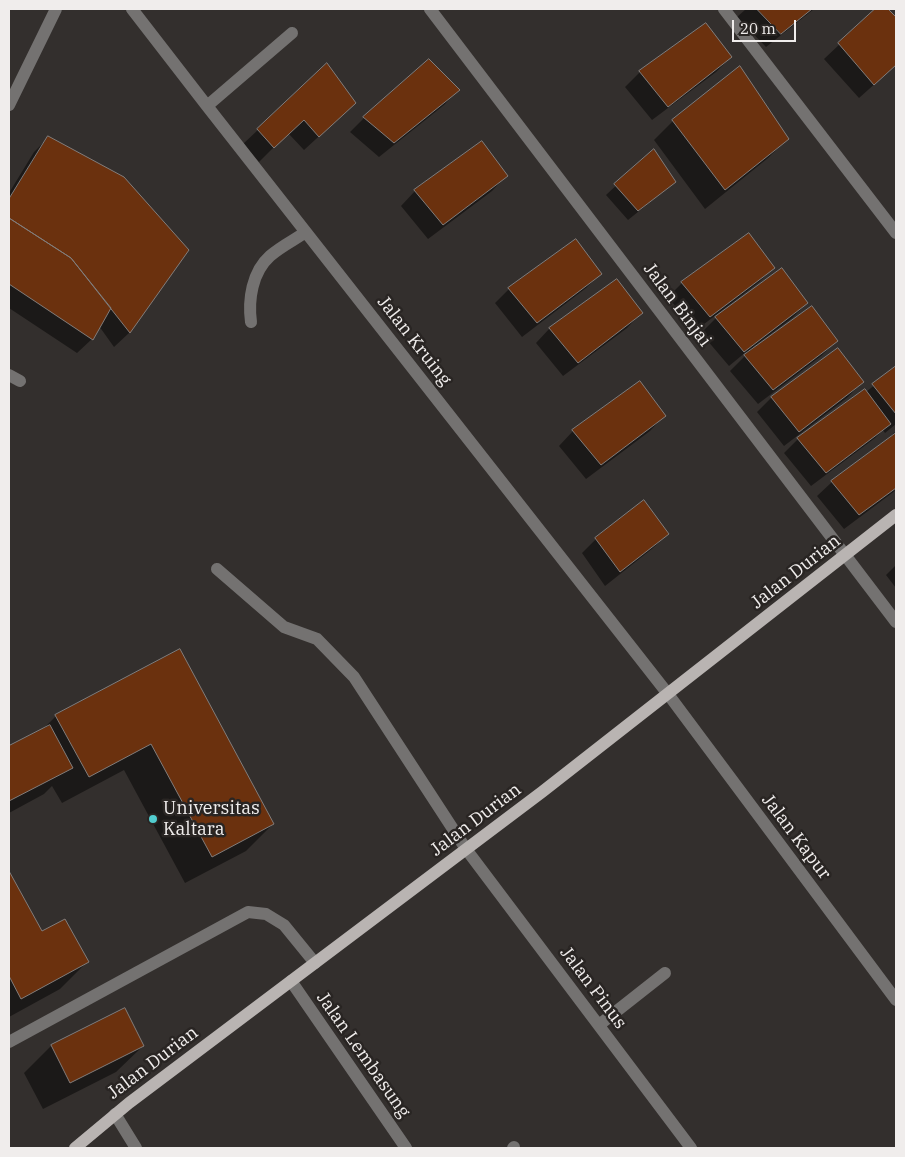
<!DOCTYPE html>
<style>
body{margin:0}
#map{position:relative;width:905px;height:1157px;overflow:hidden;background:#332f2d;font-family:"IBM Plex Serif",serif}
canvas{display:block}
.frame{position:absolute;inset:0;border:10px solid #f0edec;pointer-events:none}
.scale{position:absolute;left:732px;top:20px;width:64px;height:22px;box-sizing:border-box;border:2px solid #f0edec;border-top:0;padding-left:6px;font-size:15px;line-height:18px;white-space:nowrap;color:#f0edec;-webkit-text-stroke:4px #292523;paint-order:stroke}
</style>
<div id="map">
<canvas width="905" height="1157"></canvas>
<div class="frame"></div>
<div class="scale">20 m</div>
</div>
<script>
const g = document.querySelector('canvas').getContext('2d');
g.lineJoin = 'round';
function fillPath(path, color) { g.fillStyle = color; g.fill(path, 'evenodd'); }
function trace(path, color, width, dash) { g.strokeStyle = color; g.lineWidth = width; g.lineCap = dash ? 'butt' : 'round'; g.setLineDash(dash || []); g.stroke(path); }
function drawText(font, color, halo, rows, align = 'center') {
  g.font = font + ' "IBM Plex Serif",serif'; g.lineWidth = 5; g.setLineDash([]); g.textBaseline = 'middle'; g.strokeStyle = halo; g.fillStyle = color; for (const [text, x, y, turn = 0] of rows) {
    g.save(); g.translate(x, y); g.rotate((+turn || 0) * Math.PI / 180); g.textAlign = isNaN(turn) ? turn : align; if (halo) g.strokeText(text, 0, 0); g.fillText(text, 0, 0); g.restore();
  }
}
fillPath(new Path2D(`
 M746,9H814L766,47L737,17Z
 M877,9H886L896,18V65L859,98L824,59Z
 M706,24L731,57L716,72L652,120L625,87L640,72Z
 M327,65L340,117L304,150L288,133L259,162L243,144Z
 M740,67L787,139L768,158L705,209L654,140L673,121Z
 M458,90L444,105L379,157L350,132L364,118Z
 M49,137L187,250L129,333L114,347L99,326L92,339L77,353L9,308V193L34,152Z
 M654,150L674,182L664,191L628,220L606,195Z
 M506,176L492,191L428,239L401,206L415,191Z
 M773,268L759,282L695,331L668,297L682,283Z
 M782,270L807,303L792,318L753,347L755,349L836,341L821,356L758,404L730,371L747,354L746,352L729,366L701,333L716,318Z
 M600,274L586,288L522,337L495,303L509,289Z
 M641,313L627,328L563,376L536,343L550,328Z
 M838,350L862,382L848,397L784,446L757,412L771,398Z
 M896,368V424L885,433L883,430L875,438L811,486L784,453L798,439L866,392Z
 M664,416L650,431L586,479L559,446L573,431Z
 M896,431V490L844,529L817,496L832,482L890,439L889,438Z
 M668,534L653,548L605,586L582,553L596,539Z
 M896,565V588L886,575Z
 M179,650L273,824L246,851L185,883L124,770L62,803L52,786L44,794L9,813V748L42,730L56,716Z
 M9,873L42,933L87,962L60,989L9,1017Z
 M124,1009L143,1046L116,1072L43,1109L24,1073L51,1046Z`), '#0007');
const building = new Path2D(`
 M757,9H812L781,34Z
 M875,9H888L896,17V65L874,85L838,43Z
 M706,23L732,57L668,107L639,71Z
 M429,59L460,90L394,143L363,117Z
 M327,63L356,103L319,137L304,120L274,148L257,129Z
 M740,66L789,139L725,190L672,120Z
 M48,136L124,177L189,250L130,333L71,258L9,218V199Z
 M482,141L508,176L443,225L414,190Z
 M654,149L676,182L638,211L614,184Z
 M9,218L71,258L111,308L93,340L9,284Z
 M749,233L775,268L710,317L681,282Z
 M576,239L602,274L537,323L508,288Z
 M782,268L808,303L744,352L715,317Z
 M617,279L643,313L578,363L549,328Z
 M812,306L838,341L773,390L744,355Z
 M838,348L864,382L799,432L771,397Z
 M896,366V414L872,384Z
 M640,381L666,416L601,465L572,430Z
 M865,389L891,424L826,473L797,438Z
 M896,433V488L859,515L831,481Z
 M644,500L669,534L620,572L595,538Z
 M180,649L274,824L212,857L151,744L89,777L55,715Z
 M50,725L73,768L9,801V746Z
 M9,871L42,931L65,919L89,962L21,999L9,976Z
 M125,1008L144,1046L70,1083L51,1045Z`);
fillPath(building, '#6b310e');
trace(building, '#827d7b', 1);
trace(new Path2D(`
 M132,9L207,106L668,694L896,1000
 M430,9L896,622
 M724,9L896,233
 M9,105L56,9
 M207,106L292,33
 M251,322C248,300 252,272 270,256C280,247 294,240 306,232
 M9,375L20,381
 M217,569L284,627L317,639L354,677L466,849L691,1148
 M291,981L406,1148
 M599,1025L665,973
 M9,1042L248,912L266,914L284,925L315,963
 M115,1114L136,1148
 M513,1148L514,1147`), '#747271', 12);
trace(new Path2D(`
 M75,1148L129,1103L542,792L896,515`), '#b9b4b2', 12);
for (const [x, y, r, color] of [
 [153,819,5,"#52cdcf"]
]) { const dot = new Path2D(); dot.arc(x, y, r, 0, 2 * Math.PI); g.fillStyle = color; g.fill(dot); trace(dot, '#292523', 2); }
drawText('18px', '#f0edec', '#292523', [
 ["Jalan Binjai",677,305,53],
 ["Jalan Kruing",414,341,52],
 ["Jalan Durian",796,572,-38],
 ["Jalan Durian",476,820,-37],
 ["Jalan Kapur",796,837,53],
 ["Jalan Pinus",593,988,53],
 ["Jalan Lembasung",363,1055,55],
 ["Jalan Durian",153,1063,-37]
]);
drawText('18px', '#f0edec', '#292523', [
 ["Universitas",163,809],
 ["Kaltara",163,830]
], 'left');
</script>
